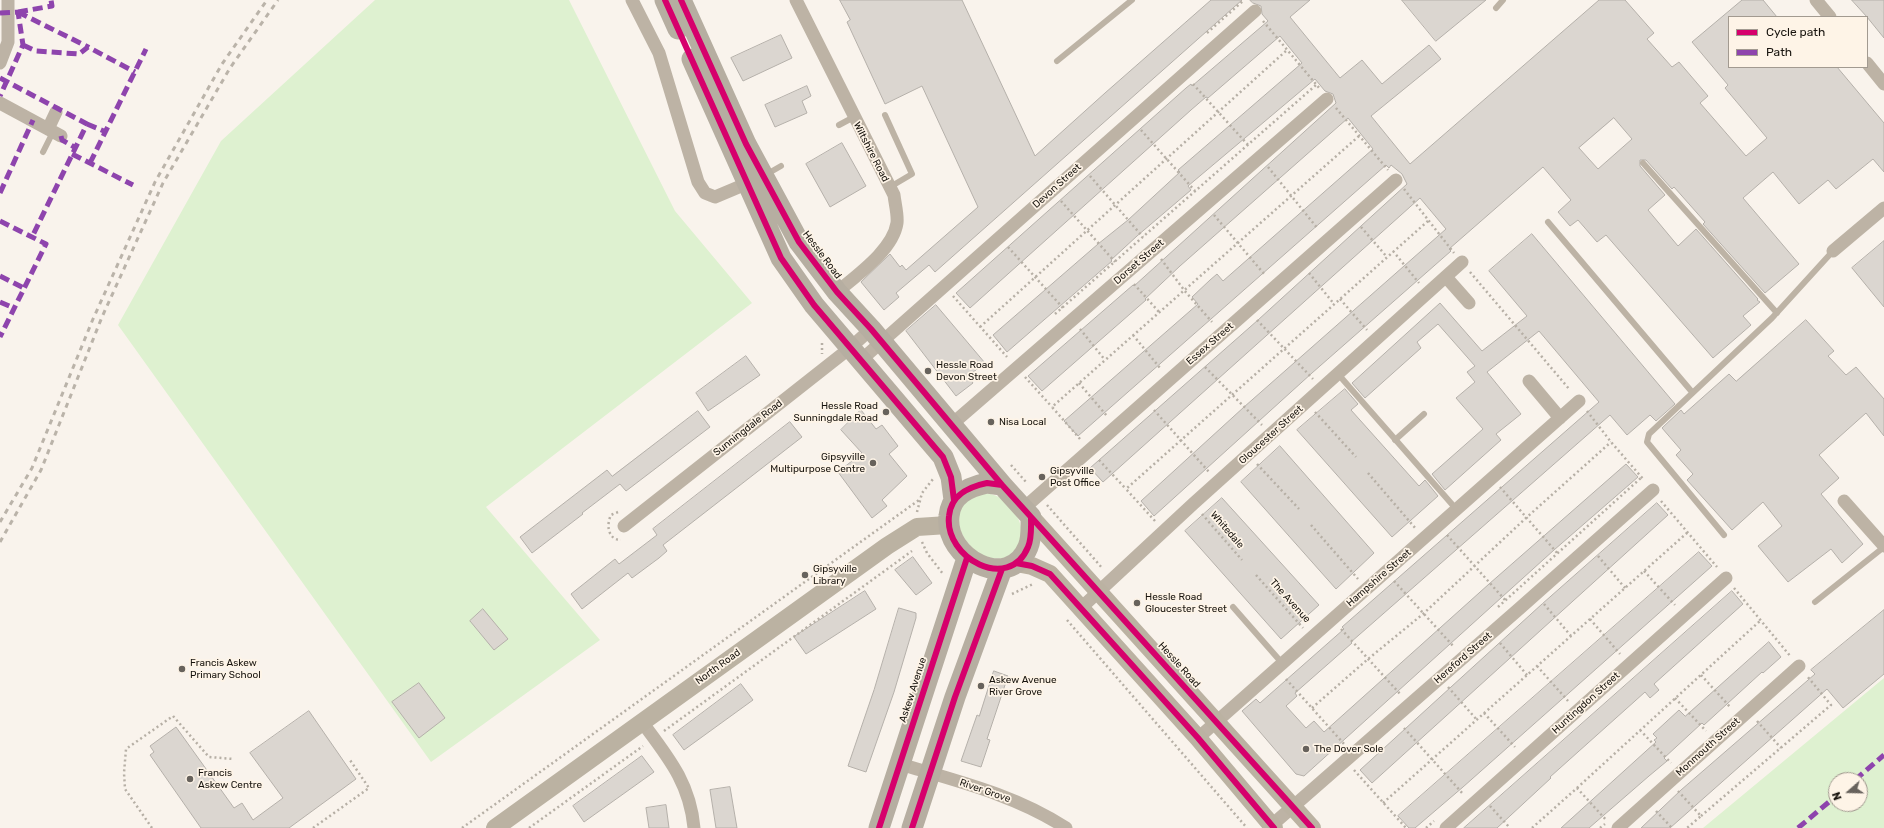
<!DOCTYPE html>
<style>
body{margin:0}
#map{position:relative;width:1884px;height:828px;overflow:hidden;background:#f9f3ec;font-family:Rubik,sans-serif}
canvas{display:block}
.legend{position:absolute;left:1728px;top:16px;width:140px;height:52px;box-sizing:border-box;background:#fef4e7;border:1px solid #a29a90;margin:0;padding:5px 7px;list-style:none;font-size:12px;color:#18140e}
.legend li{display:flex;align-items:center;gap:8px;height:20px}
.legend b{width:20px;border:1px solid #a29a90}
.north{position:absolute;left:1828px;top:772px;width:40px;height:40px;box-sizing:border-box;background:#fef4e7;border:1px solid #a29a90;border-radius:50%;rotate:250deg;font-size:11px;font-weight:700;line-height:16px;text-align:center;color:#18140e}
.north::after{content:'';display:block;margin:auto;width:14px;height:18px;background:#67625c;clip-path:polygon(50% 0,100% 100%,50% 72%,0 100%)}
</style>
<div id="map">
<canvas width="1884" height="828"></canvas>
<ul class="legend">
<li><b style="height:5px;background:#d6006c"></b>Cycle path</li>
<li><b style="height:5px;background:#8e44ad"></b>Path</li>
</ul>
<div class="north">N</div>
</div>
<script>
const g = document.querySelector('canvas').getContext('2d');
g.lineJoin = 'round';
function fillPath(path, color) { g.fillStyle = color; g.fill(path, 'evenodd'); }
function trace(path, color, width, dash) { g.strokeStyle = color; g.lineWidth = width; g.lineCap = dash ? 'butt' : 'round'; g.setLineDash(dash || []); g.stroke(path); }
function drawText(font, color, halo, rows, align = 'center') {
  g.font = font + ' Rubik,sans-serif'; g.lineWidth = 3.5; g.setLineDash([]); g.textBaseline = 'middle'; g.strokeStyle = halo; g.fillStyle = color; for (const [text, x, y, turn = 0] of rows) {
    g.save(); g.translate(x, y); g.rotate((+turn || 0) * Math.PI / 180); g.textAlign = isNaN(turn) ? turn : align; if (halo) g.strokeText(text, 0, 0); g.fillText(text, 0, 0); g.restore();
  }
}
fillPath(new Path2D(`
 M375,0H569L675,211L752,303L486,507L600,640L431,762L118,325L221,141Z
 M983,492C991,494 1000,496 1006,502C1015,509 1025,528 1021,539C1019,546 1012,553 1008,558C1002,558 993,559 987,558C973,555 953,526 957,512C960,500 973,497 983,492Z
 M1884,678V828H1703ZM1836,780H1860V804H1836Z`), '#def1d0');
const building = new Path2D(`
 M840,0H962L1035,156L1105,93L1211,0H1242L935,272L929,265L896,293L899,297L884,310L861,282L890,254L900,267L902,265L906,270L978,207L922,86L885,104L847,22L850,20Z
 M1250,0H1310L1290,17L1340,78L1362,60L1382,84L1429,45L1441,59L1371,116L1410,164L1599,0H1625L1654,33L1647,39L1672,67L1679,62L1708,96L1700,103L1746,156L1767,138L1725,88L1728,85L1692,42L1742,0H1763L1777,17H1729V67H1837L1884,123V172L1873,159L1836,189L1828,180L1799,204L1773,172L1743,198L1799,264L1765,293L1703,224L1705,222L1674,187L1672,189L1646,160H1640V166L1665,195L1648,210L1678,246L1696,229L1758,299L1757,300L1760,302L1743,316L1751,325L1713,358L1606,235L1597,242L1578,220L1570,226L1558,212L1571,200L1543,167L1449,249L1451,251L1312,373L1154,516L1141,501L1244,407L1446,229L1420,198L1103,482L1090,468L1258,320L1407,184L1402,174L1391,165L1389,168L1386,165L1078,436L1064,421L1198,304L1192,297L1210,280L1217,274L1223,281L1373,149L1348,118L1180,266L1145,299L1146,300L1042,391L1028,376L1133,285L1134,286L1336,103L1333,94L1325,91L1315,79L1188,186L1191,190L1137,236L1111,260L1112,261L1007,352L993,335L1098,244L1128,220L1180,172L1178,170L1302,63L1280,36L1208,98L1206,97L1191,110L970,308L956,293L1186,88L1191,84L1192,86L1268,21L1262,14L1261,6L1253,3ZM1614,118L1632,139L1598,169L1579,148Z
 M1402,0H1486L1436,41Z
 M1852,0H1884V38L1867,17Z
 M781,35L792,58L743,81L731,58Z
 M807,86L811,96L802,101L807,113L775,127L765,105Z
 M842,143L866,186L830,207L806,164Z
 M1532,234L1675,404L1656,421L1650,415L1627,435L1610,415L1351,642L1352,643L1295,693L1297,696L1286,706L1306,728L1314,721L1324,732L1489,584L1626,464L1638,477L1554,550L1304,776L1296,774L1242,711L1256,699L1260,703L1344,629L1342,627L1599,402L1539,331L1487,372L1521,414L1496,434L1501,440L1445,490L1432,474L1483,429L1456,398L1475,382L1467,372L1475,366L1438,324L1417,342L1421,348L1365,398L1352,383L1440,303L1482,351L1527,316L1489,271Z
 M1884,241V307L1852,268Z
 M936,305L985,363L968,376L973,383L956,396L906,331Z
 M1806,320L1834,351L1828,356L1846,375L1856,367L1884,399V436L1866,413L1819,455L1839,478L1821,494L1863,544L1842,563L1831,549L1788,582L1758,546L1782,526L1763,502L1732,530L1687,480L1693,474L1676,455L1681,450L1662,428L1681,410L1684,414L1729,374L1736,381Z
 M746,356L760,375L708,411L696,393Z
 M1345,389L1358,404L1351,410L1419,486L1425,480L1438,496L1392,537L1297,430Z
 M861,410L876,429L882,425L898,446L889,454L907,476L882,500L887,506L872,518L838,472L862,453L841,430Z
 M698,411L710,427L626,491L620,484L582,513L583,514L532,553L520,537L607,470L612,476Z
 M790,422L802,437L663,545L667,551L659,558L632,578L628,573L582,609L571,594L615,559L619,564L657,535L653,529Z
 M1280,446L1374,553L1336,589L1241,482Z
 M1222,498L1319,605L1281,639L1185,531Z
 M1657,503L1668,515L1372,783L1360,770L1542,604Z
 M1699,552L1712,566L1463,787L1415,828H1409L1398,816Z
 M913,557L932,583L916,595L895,570Z
 M865,591L876,609L806,654L794,637Z
 M1732,591L1743,604L1654,684L1659,690L1650,698L1645,692L1635,701L1550,777L1551,778L1497,828H1464Z
 M899,608L916,613V618L894,692L866,772L848,766L874,690Z
 M483,609L508,639L494,650L470,621Z
 M1884,610V674L1843,708L1827,689L1670,828H1641L1681,790L1815,674L1811,670Z
 M1769,642L1781,657L1763,673L1762,672L1704,725L1702,723L1664,758L1667,761L1649,776L1589,828H1561L1656,742L1654,740L1657,738L1653,734L1679,710L1685,716Z
 M994,671L1008,676L987,739L990,740L981,767L961,761L977,715L979,716Z
 M419,683L445,718L419,738L392,702Z
 M741,684L753,700L684,750L673,735Z
 M309,711L356,779L289,828H201L150,755L154,752L150,746L176,727L234,808L242,803L253,820L283,798L250,753Z
 M642,756L654,772L584,822L573,806Z
 M730,787L737,828H716L710,790Z
 M666,805L669,828H649L646,808Z`);
fillPath(building, '#dbd6d0');
trace(building, '#b5b0aa', 1);
trace(new Path2D(`
 M1263,21L1320,89
 M1207,33L1244,0
 M1193,84L1248,145
 M1336,108L1388,170
 M1141,130L1195,191
 M1268,167L1318,229
 M1090,176L1143,237
 M1404,189L1454,253
 M1061,201L1115,262
 M1214,215L1265,275
 M1361,227L1387,257
 M1008,247L1063,308
 M1393,251L1419,283
 M1161,259L1184,290L1212,322
 M1470,272L1570,390
 M1309,273L1334,304
 M1134,284L1159,312
 M953,296L1007,357
 M1340,299L1367,330
 M1055,314L1316,85
 M1257,320L1313,379
 M980,327L1287,50
 M1080,329L1105,360
 M1133,335L1160,368
 M822,343V354
 M1205,367L1262,425
 M1025,377L1052,407
 M1079,383L1107,416
 M1154,410L1209,472
 M1587,411L1611,442L1644,480
 M1315,412L1356,457
 M1080,439L1052,407L1359,136
 M1099,460L1126,489
 M1257,464L1299,509
 M1011,465L1026,482
 M1368,473L1416,529
 M1500,487L1558,554
 M1661,501L1717,567
 M1047,505L1103,569
 M618,512L611,515C606,525 608,540 621,540
 M917,512L922,493L933,479
 M1202,514L1242,560
 M1155,521L1126,489L1428,221
 M1311,525L1358,579
 M1447,535L1505,600
 M922,542L927,553L943,574
 M1598,556L1625,588
 M1644,571L1675,605
 M1256,575L1303,628
 M1394,581L1454,647
 M1734,588L1791,657
 M1012,594L1033,584
 M1544,604L1571,636
 M1498,607L1642,477
 M1590,619L1620,654
 M1067,620L1247,828
 M1341,629L1401,695
 M1500,643L1527,675
 M1537,666L1568,701
 M1701,675L1731,708
 M1286,679L1344,744
 M1448,687L1477,720
 M1675,698L1706,731
 M1312,708L1368,659L1423,614L1526,518L1611,442
 M1484,713L1515,747
 M1757,721L1781,748
 M1404,728L1463,794
 M1640,730L1671,763
 M664,731L912,551
 M1354,770L1406,828
 M1577,788L1761,620
 M1678,791L1701,816L1687,828
 M1383,803L1688,532
 M1490,806L1510,828
 M1656,811L1672,828
 M1701,816L1831,705L1807,676
 M152,828L125,789L124,773L126,749L173,716L209,757L234,759
 M313,828L369,788L350,760
 M462,828L919,500
 M529,828L643,746
 M1426,828L1434,821
 M1532,828L1577,788L1607,821
 M1600,828L1605,824`), '#b6afa5', 2.5, [2, 3]);
trace(new Path2D(`
 M1496,8L1503,0
 M1057,61L1132,0
 M885,115L912,174L890,187
 M839,125L854,117
 M43,152L53,132
 M1643,163L1777,313
 M767,174L781,166
 M1548,222L1692,392
 M1338,374L1457,510
 M1395,440L1424,414
 M1724,535L1647,442L1649,434L1772,318L1833,251
 M1815,602L1884,547
 M1233,607L1282,663`), '#bdb3a5', 6);
trace(new Path2D(`
 M632,0L659,53L698,182L705,193L715,197L753,181
 M796,0L894,195C895,204 898,215 897,223C893,250 857,275 837,292
 M1816,0L1830,17
 M0,63L8,42V0
 M1867,63L1884,84
 M0,103L61,136
 M48,129L56,112
 M1833,251L1884,208
 M1446,277L1469,303
 M860,361L1255,11
 M1529,381L1560,418
 M951,425L1327,99
 M1844,501L1884,546
 M1024,508L1396,180
 M624,526L850,348L871,329
 M1081,608L1193,504L1462,262
 M642,722C668,757 690,783 694,828
 M1198,738L1579,401
 M900,764C957,781 1016,795 1066,828
 M1272,825L1520,608L1653,490
 M1446,828L1726,578
 M1618,828L1799,666`), '#bdb3a5', 13);
trace(new Path2D(`
 M1031,517L1312,828
 M1016,563L1032,566L1050,574L1198,738L1274,828
 M495,828L887,546L917,527L948,525`), '#bbb2a2', 18);
trace(new Path2D(`
 M665,0L678,29
 M681,0L746,144L799,242L837,292L871,329L1002,485
 M692,59L781,258L814,305L943,457L951,477L954,500
 M987,483L1002,485L1031,517C1031,526 1032,538 1028,547C1009,593 944,558 949,516C951,495 968,487 987,483Z
 M879,828L967,558
 M912,828L955,697L1002,569`), '#b6aea1', 21);
trace(new Path2D(`
 M0,522L32,468L93,319L155,182L222,64L267,0
 M0,542L41,470L102,317L163,183L230,68L278,0`), '#bab3a9', 3, [5, 5]);
trace(new Path2D(`
 M18,12L88,47
 M18,12L52,6L51,0
 M0,13L18,12L23,45L0,96
 M23,45L36,51L79,54L88,47L135,72
 M0,78L87,124L32,237
 M87,124L106,132
 M61,136L62,140L76,148
 M72,154L133,185
 M90,163L146,49
 M0,193L33,120
 M0,221L46,244L0,337
 M0,276L24,288
 M0,302L14,308
 M1855,780L1884,755
 M1798,828L1836,796`), '#8e44ad', 5, [10, 5]);
trace(new Path2D(`
 M665,0L781,258L814,305L943,457L951,477L954,500
 M681,0L746,144L799,242L837,292L871,329L1002,485
 M987,483L1002,485L1031,517C1031,526 1032,538 1028,547C1009,593 944,558 949,516C951,495 968,487 987,483Z
 M1031,517L1312,828
 M1016,563L1032,566L1050,574L1198,738L1274,828
 M879,828L967,558
 M912,828L955,697L1002,569`), '#d6006c', 6);
for (const [x, y, r, color] of [
 [928,371,4,"#67625c"],
 [886,412,4,"#67625c"],
 [991,422,4,"#67625c"],
 [873,463,4,"#67625c"],
 [1042,477,4,"#67625c"],
 [805,575,4,"#67625c"],
 [1137,603,4,"#67625c"],
 [182,669,4,"#67625c"],
 [981,686,4,"#67625c"],
 [1306,749,4,"#67625c"],
 [190,779,4,"#67625c"]
]) { const dot = new Path2D(); dot.arc(x, y, r, 0, 2 * Math.PI); g.fillStyle = color; g.fill(dot); trace(dot, '#fef4e7', 1.5); }
drawText('10px', '#18140e', '#fef4e7', [
 ["Wiltshire Road",871,152,63],
 ["Devon Street",1057,186,-42],
 ["Hessle Road",822,255,53],
 ["Dorset Street",1139,262,-41],
 ["Essex Street",1210,344,-41],
 ["Sunningdale Road",748,428,-38],
 ["Gloucester Street",1271,435,-42],
 ["Whitedale",1227,530,49],
 ["Hampshire Street",1379,578,-41],
 ["The Avenue",1290,601,48],
 ["Hereford Street",1463,658,-41],
 ["Hessle Road",1179,665,48],
 ["North Road",718,667,-36],
 ["Askew Avenue",913,690,-72],
 ["Huntingdon Street",1586,703,-42],
 ["Monmouth Street",1708,747,-42],
 ["River Grove",985,791,19]
]);
drawText('10px', '#18140e', '#fef4e7', [
 ["Hessle Road",936,365],
 ["Devon Street",936,377],
 ["Hessle Road",878,406,"right"],
 ["Sunningdale Road",878,418,"right"],
 ["Nisa Local",999,422],
 ["Gipsyville",865,457,"right"],
 ["Multipurpose Centre",865,469,"right"],
 ["Gipsyville",1050,471],
 ["Post Office",1050,483],
 ["Gipsyville",813,569],
 ["Library",813,581],
 ["Hessle Road",1145,597],
 ["Gloucester Street",1145,609],
 ["Francis Askew",190,663],
 ["Primary School",190,675],
 ["Askew Avenue",989,680],
 ["River Grove",989,692],
 ["The Dover Sole",1314,749],
 ["Francis",198,773],
 ["Askew Centre",198,785]
], 'left');
</script>
